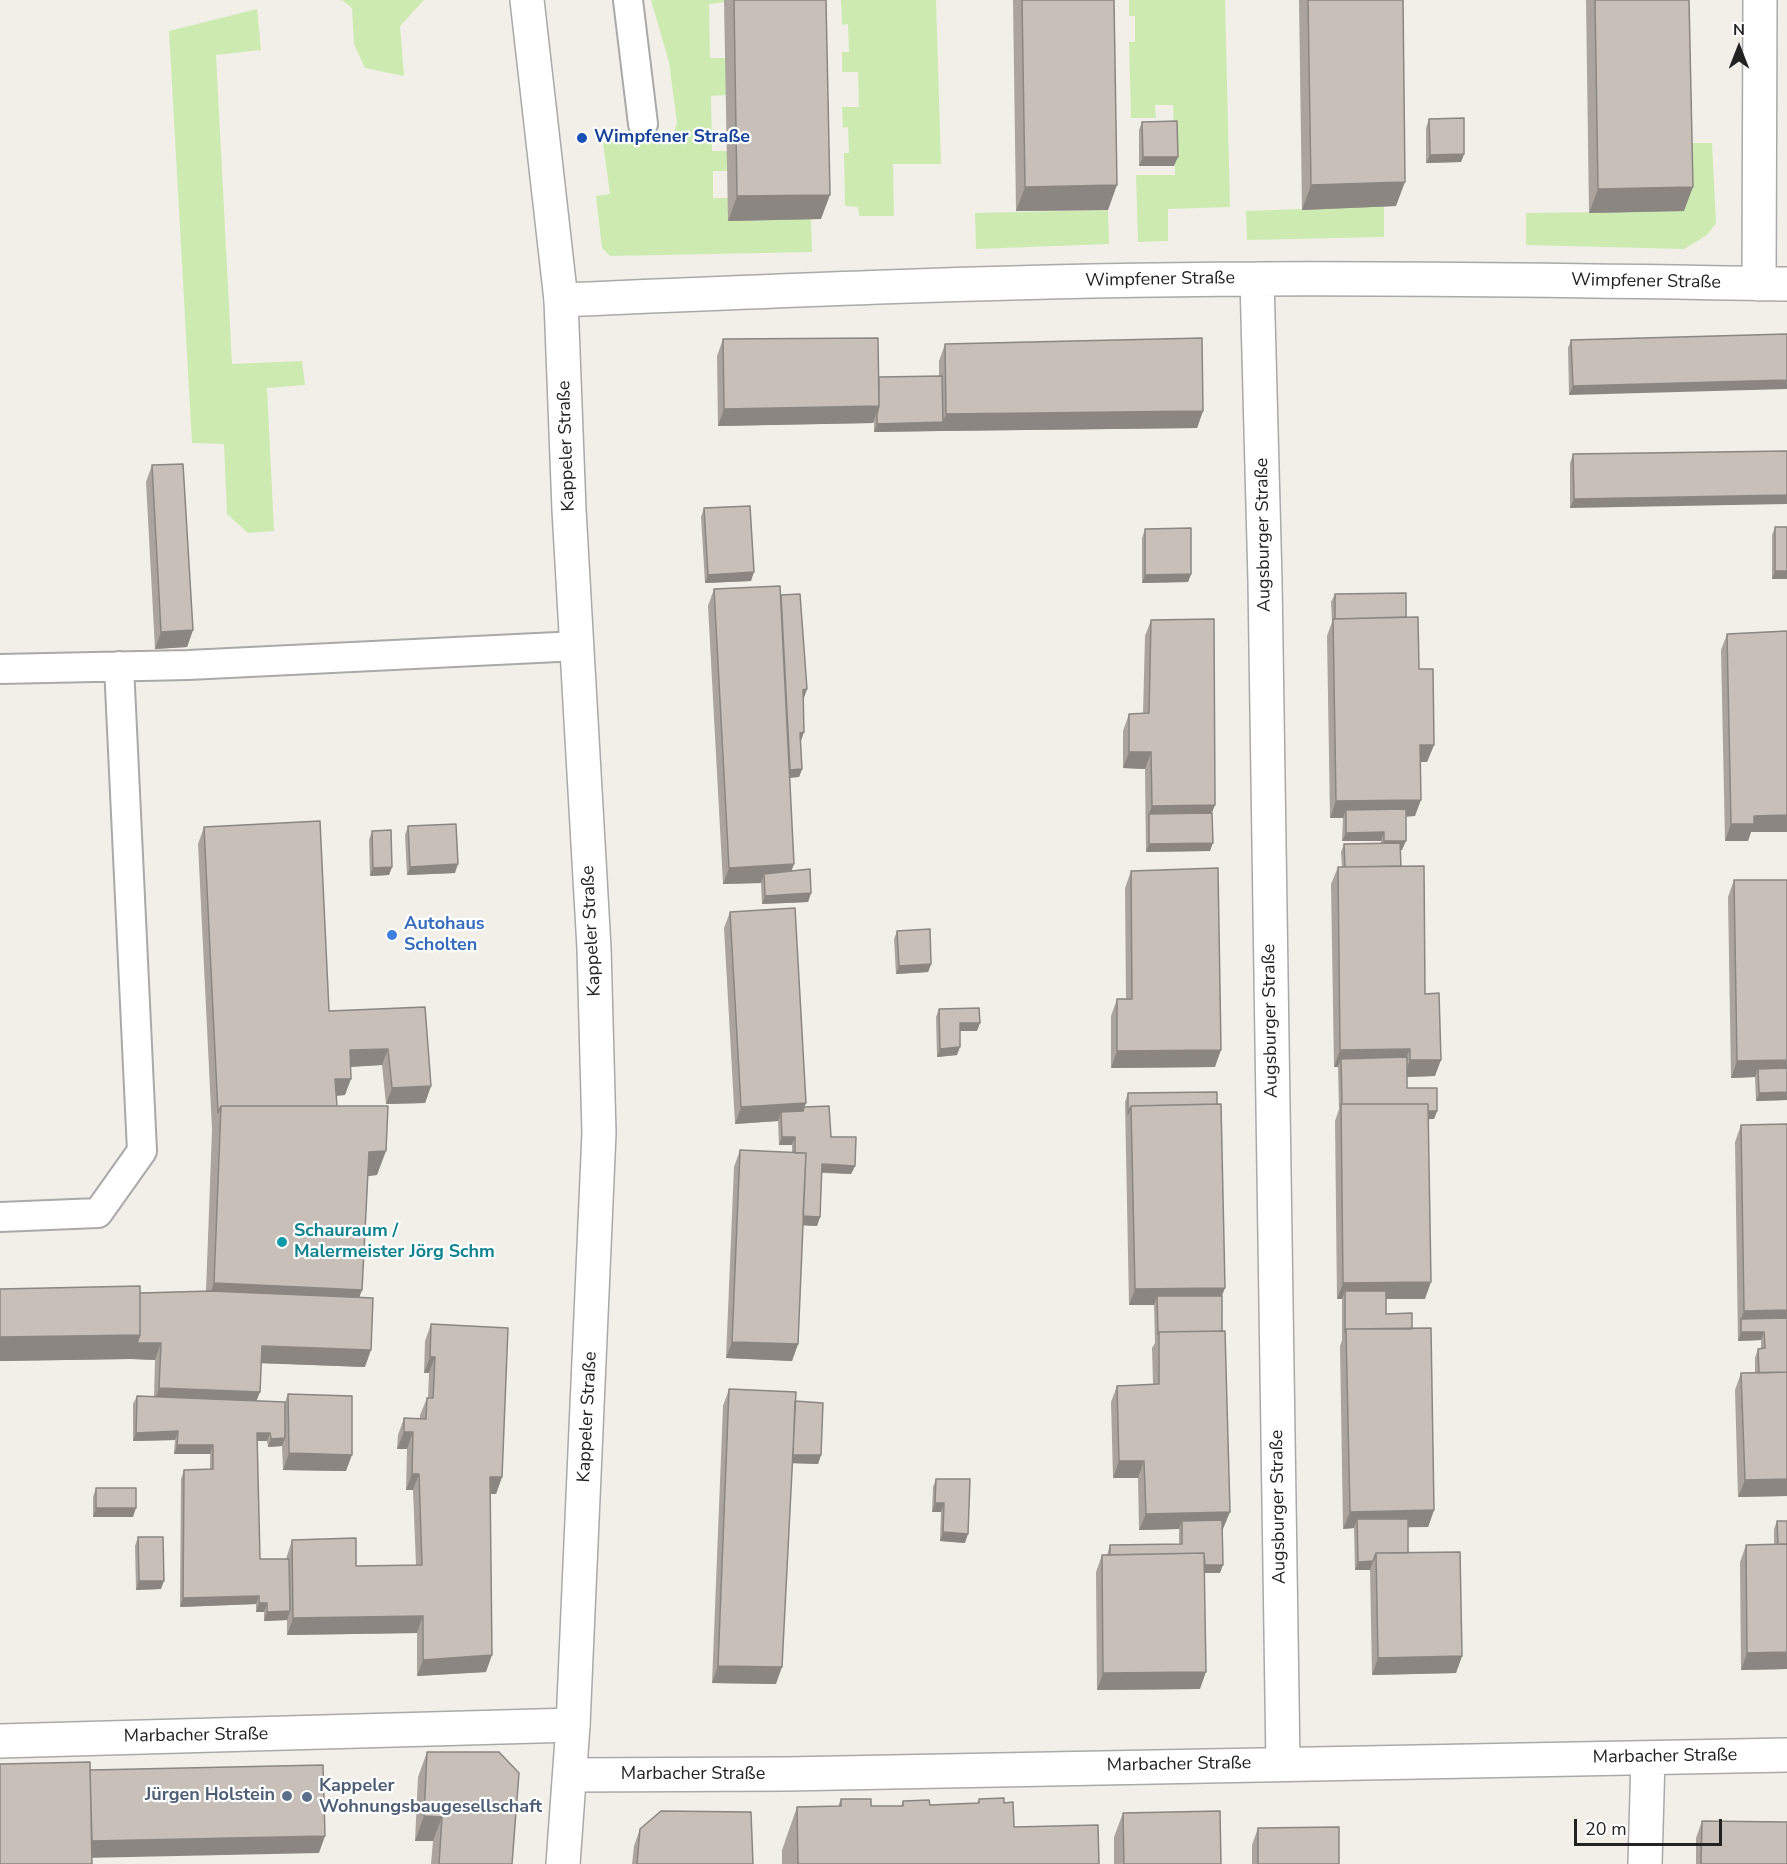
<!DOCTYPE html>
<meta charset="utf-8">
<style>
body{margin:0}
#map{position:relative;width:1787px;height:1864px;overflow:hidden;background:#f2efe9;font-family:"Nunito Sans",sans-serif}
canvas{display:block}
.north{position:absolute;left:1709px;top:18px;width:60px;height:60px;-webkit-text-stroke:4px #fff;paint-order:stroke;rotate:0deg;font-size:16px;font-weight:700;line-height:24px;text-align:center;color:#222}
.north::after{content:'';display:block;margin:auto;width:21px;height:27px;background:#222;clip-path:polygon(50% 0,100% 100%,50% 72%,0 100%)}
.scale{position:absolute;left:1574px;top:1819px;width:148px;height:27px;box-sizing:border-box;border:3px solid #222;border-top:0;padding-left:8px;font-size:18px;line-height:21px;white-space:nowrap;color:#222;-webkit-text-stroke:4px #fff;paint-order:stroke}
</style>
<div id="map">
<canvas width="1787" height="1864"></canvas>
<div class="north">N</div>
<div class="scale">20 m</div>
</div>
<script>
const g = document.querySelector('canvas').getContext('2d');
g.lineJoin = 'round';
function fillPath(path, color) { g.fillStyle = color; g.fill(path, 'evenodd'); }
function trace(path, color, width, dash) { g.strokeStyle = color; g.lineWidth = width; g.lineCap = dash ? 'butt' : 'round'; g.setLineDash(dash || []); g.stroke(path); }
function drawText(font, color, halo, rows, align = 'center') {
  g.font = font + ' "Nunito Sans",sans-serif'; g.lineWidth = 4.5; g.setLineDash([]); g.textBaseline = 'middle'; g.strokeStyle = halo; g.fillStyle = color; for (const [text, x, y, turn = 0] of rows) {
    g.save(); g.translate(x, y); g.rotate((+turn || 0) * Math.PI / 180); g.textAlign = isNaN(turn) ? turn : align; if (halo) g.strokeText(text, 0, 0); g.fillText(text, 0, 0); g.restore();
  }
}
fillPath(new Path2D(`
 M342,0H424L400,26L404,76L365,68L354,44L352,8Z
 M651,0H725V2L709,4L710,58H726L727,95L711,96L712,151H727V171H713V198H728L729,221L811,219L812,252L610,256L602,248L596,196L610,194L603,143L666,138L674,132L677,123L669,62Z
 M841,0H936L941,164H893L894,216H859L858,207L845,206L844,153H849L848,127L843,128L842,107H859L858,72H842V52H849L848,24L842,25Z
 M1129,0H1225L1230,207L1168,209V241L1138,242L1136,175H1175L1173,105H1155L1156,118H1131L1129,42H1135V16H1129Z
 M257,9L261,50L216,55L232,364L302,361L305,385L267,388L274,531L248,533L227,514L224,444L192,443L169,31Z
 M1683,143H1712L1716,223L1707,235L1684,249L1526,245V213L1683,211Z
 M1384,206V237L1247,240L1246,211Z
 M1108,210L1109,244L976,249L975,213Z`), '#cdebb0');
const service = new Path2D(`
 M628,0L643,124
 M0,669L188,665L578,646
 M0,1217L98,1213L142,1151L119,666`);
const minor = new Path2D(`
 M1257,279L1265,581L1283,1763
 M1759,284L1760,0
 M561,300C793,290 1025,280 1257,279C1434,278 1610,281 1787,284
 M0,1741L573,1725
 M570,1775L786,1774L1787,1755
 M1645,1864L1648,1758`);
const tertiary = new Path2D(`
 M527,0L561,300L569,510L594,948L599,1133L573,1725L563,1864`);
trace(service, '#a9a9a9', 32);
trace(minor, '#a9a9a9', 36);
trace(tertiary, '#a9a9a9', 36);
trace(service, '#fff', 28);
trace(minor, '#fff', 33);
trace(tertiary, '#fff', 33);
fillPath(new Path2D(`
 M724,0H826L821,219L728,221Z
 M1013,0H1114L1108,210L1016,211Z
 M1299,0H1403L1396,206L1302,210Z
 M1586,0H1689L1684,211L1589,213Z
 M1429,119L1464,154L1461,162L1426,163V128Z
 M1142,122L1174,166H1139V130Z
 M1787,334L1569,395L1568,348L1571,340Z
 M723,339L879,377L939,376V361L945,344L1203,411L1197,428L940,431L874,432V422L873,423L718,426L717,356Z
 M1787,451L1570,508V463L1573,454Z
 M152,465L193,630L187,647L155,649L146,482Z
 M704,508L751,581L705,583L701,517Z
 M1775,527L1787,579H1772V535Z
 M1145,529L1191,574L1188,582L1142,583V538Z
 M714,589L781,595L807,689L803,698L801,741H800L802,769L799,777L790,778L792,871L811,893L808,902L762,904L761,883L723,884L708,606Z
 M1335,594L1406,617L1419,669L1434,745L1427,762H1420L1415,816L1406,817L1402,850H1400L1401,866L1425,994L1435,1076L1407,1077V1088L1437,1111L1434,1119H1429L1425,1299H1386V1314L1412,1329L1434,1510L1428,1527H1408V1553L1462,1656L1456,1673L1372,1675L1370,1570H1355L1354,1528L1343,1529L1340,1346L1342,1340V1299H1337L1335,1121L1339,1109L1338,1067H1334L1331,884L1338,867H1342L1341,852L1344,844L1381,843V841H1342L1343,818H1330L1327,636L1332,622L1331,602Z
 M1151,620L1212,813L1210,851L1146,852L1145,769L1123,768V731L1129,714H1143L1145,636Z
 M1727,634L1751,832L1748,841H1725L1721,650Z
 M408,826L455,873L407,875L405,835Z
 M204,827L329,1011L425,1007L431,1086L425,1103L386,1104L382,1065L351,1067L345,1095L336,1096L337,1106L377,1175L368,1176L362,1290L359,1297L365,1367L261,1363L260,1392L256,1401L285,1402L288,1394L346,1471L283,1470L282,1446L268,1447L267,1441H257L260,1559H286L292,1540L356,1566L416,1565L413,1490H406L407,1449H397L398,1435L404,1418L420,1419V1415L427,1398H428L429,1373H424L425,1341L431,1324L502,1477L496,1494H490L486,1672L417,1676V1633L287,1635V1620L264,1621V1612H256V1604L180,1607L181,1479L184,1470L210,1469V1454H174L175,1440L133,1441V1404L137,1396H154L155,1360L131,1359L0,1361V1289L140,1293L206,1291L212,1130L198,844Z
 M372,831L392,867L389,875L370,876L369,840Z
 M1131,871L1215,1067L1111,1068V1016L1117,999H1126L1125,888Z
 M1734,880L1787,1100L1756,1101L1755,1077L1731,1078L1728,897Z
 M730,912L806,1103L804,1107L855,1166L851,1174L821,1173L820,1217L817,1226L803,1225L798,1344L792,1361L726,1358L734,1167L740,1150L792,1153V1145H779L778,1121L735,1124L724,928Z
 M897,931L931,964L928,972L896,974L894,939Z
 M939,1009L977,1031H960L957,1055L937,1057L936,1017Z
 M1128,1093L1222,1296L1223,1529H1222L1220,1573H1205L1200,1689L1097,1690L1096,1572L1102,1555H1107L1110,1545L1179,1544V1529L1139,1530L1138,1478H1113L1111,1402L1117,1386L1153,1384L1152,1348L1155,1343L1154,1305H1129L1125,1102Z
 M1787,1124V1496L1738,1497L1735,1390L1741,1373H1755V1358L1758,1349H1761V1340L1738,1341L1735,1142L1741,1125Z
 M729,1389L795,1401L821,1455L818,1464L792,1463L776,1684L712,1683L723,1406Z
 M936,1479L965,1543L940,1541L941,1512H932L933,1487Z
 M96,1488L133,1517H93V1497Z
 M1777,1521H1787V1669L1741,1670L1740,1562L1746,1545L1774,1544V1529Z
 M138,1537L161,1589L136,1590L135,1546Z
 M427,1752L512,1864H431L433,1841H415L418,1777Z
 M841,1799L871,1806H901L903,1801L930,1805L977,1803L979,1799L1004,1803L1014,1827L1099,1864H782V1850L797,1807L838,1806Z
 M1123,1813L1221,1864H1114V1837Z
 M1702,1821L1787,1864H1696V1838Z
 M1258,1828L1339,1864H1252V1845Z
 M640,1829L753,1864H632L634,1846Z`), '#aba49e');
fillPath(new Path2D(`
 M1464,154L1461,162L1426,163L1430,155Z
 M1143,157H1178L1174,166H1139Z
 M1405,182L1396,206L1302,210L1311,185Z
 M1117,185L1108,210L1016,211L1025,187Z
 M1693,187L1684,211L1589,213L1598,189Z
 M830,195L821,219L728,221L737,196Z
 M1787,380V389L1569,395L1573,386Z
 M879,406L873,423L718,426L724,409Z
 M1203,411L1197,428L940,431L874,432L877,424L943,422L946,414Z
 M1787,495V504L1570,508L1574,499Z
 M1775,571H1787V579H1772Z
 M754,572L751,581L705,583L708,575Z
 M1191,574L1188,582L1142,583L1145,575Z
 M193,630L187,647L155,649L161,632Z
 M807,689L804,698L800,699L803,690Z
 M804,732L801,741L797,742L800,733Z
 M1420,745H1434L1427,762H1414Z
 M1129,752H1151L1145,769L1123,768Z
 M802,769L799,777L783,778L786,770Z
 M1421,800L1415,816L1346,818V810L1343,818H1330L1336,801Z
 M1215,805L1209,821L1149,814L1152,806Z
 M1787,815V832H1751L1748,841H1725L1731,824L1754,816Z
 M1384,832L1381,841H1342L1346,833Z
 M1384,841H1406L1402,850H1381Z
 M1213,843L1210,851L1146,852L1149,844Z
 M458,864L455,873L407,875L410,867Z
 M794,864L788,881L764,874L761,883L723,884L729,868Z
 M392,867L389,875L370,876L373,868Z
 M811,893L808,902L762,904L765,896Z
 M931,964L928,972L896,974L899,966Z
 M960,1023H980L977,1031H957Z
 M960,1047L957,1055L937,1057L940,1049Z
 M388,1049L382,1065L344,1067L350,1050Z
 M1410,1049L1403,1065L1341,1059L1338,1067H1334L1340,1050Z
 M1221,1050L1215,1067L1111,1068L1117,1051Z
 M1410,1060H1441L1435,1076L1403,1077Z
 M1787,1060V1076L1758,1069L1755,1077L1731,1078L1737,1061Z
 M335,1079H351L345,1095L329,1096Z
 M431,1086L425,1103L386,1104L392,1088Z
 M1787,1092V1100L1756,1101L1759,1093Z
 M806,1103L800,1119L781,1112L778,1121L735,1124L741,1107Z
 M1437,1111L1434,1119L1341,1121L1342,1113Z
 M782,1137H795L792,1145H779Z
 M386,1151L377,1175L360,1177L369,1152Z
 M822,1164L855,1166L851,1174L819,1172Z
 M800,1216L820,1217L817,1226L797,1225Z
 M1431,1282L1425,1299H1345V1291L1342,1299H1337L1343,1283Z
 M214,1283L362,1290L353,1314L205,1308Z
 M1225,1288L1219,1304L1157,1296L1154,1305H1129L1135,1289Z
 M1787,1310V1326L1741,1319L1744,1311Z
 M1741,1332H1764L1761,1340L1738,1341Z
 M140,1335L161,1343L155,1360L131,1359L0,1361V1337Z
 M732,1342L798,1344L792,1361L726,1358Z
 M262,1346L371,1350L365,1367L256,1363Z
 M430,1357H435L429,1373H424Z
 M159,1388L260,1392L253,1409L153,1405Z
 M178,1431L175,1440L133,1441L136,1433Z
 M404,1432H413L407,1449H397Z
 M257,1433H270L267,1441H254Z
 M285,1438L282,1446L268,1447L271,1439Z
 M177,1445H213L210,1454H174Z
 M289,1453L352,1455L346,1471L283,1470Z
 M790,1454L821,1455L818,1464L787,1463Z
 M1119,1461H1144L1138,1478H1113Z
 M412,1474H419L413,1490H406Z
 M490,1477H502L496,1494H484Z
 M1787,1479V1496L1738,1497L1745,1480Z
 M935,1503H944L941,1512H932Z
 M96,1508H136L133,1517H93Z
 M1434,1510L1428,1527L1357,1528V1519L1354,1528L1343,1529L1350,1512Z
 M1230,1512L1223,1529H1182V1521L1179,1529L1139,1530L1146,1514Z
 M943,1532L968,1534L965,1543L940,1541Z
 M1373,1561L1370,1570H1355L1358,1562Z
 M1202,1565H1223L1220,1573H1198Z
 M139,1581H164L161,1589L136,1590Z
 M259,1596L256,1604L180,1607L183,1598Z
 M259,1603H267L264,1612H256Z
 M290,1611L287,1620L264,1621L267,1612Z
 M423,1616L417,1633L287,1635L293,1618Z
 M1787,1652V1669L1741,1670L1747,1653Z
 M492,1655L486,1672L417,1676L423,1660Z
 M1462,1656L1456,1673L1372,1675L1378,1658Z
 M718,1666L782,1667L776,1684L712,1683Z
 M1206,1672L1200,1689L1097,1690L1103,1673Z
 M424,1816L442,1817L433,1841H415Z
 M325,1836L319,1853L83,1858L89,1841Z`), '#8b8681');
const building = new Path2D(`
 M734,0H826L830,195L737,196Z
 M1022,0H1114L1117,185L1025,187Z
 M1308,0H1403L1405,182L1311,185Z
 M1595,0H1689L1693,187L1598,189Z
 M1464,118V154L1430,155L1429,119Z
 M1177,121L1178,157H1143L1142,122Z
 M1787,334V380L1573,386L1571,340Z
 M878,338L879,406L724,409L723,339Z
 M1202,338L1203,411L946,414L945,344Z
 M942,376L943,422L877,424V414L879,406V377Z
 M1787,451V495L1574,499L1573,454Z
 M183,464L193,630L161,632L152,465Z
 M750,506L754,572L708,575L704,508Z
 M1775,527H1787V571H1775Z
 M1191,528V574L1145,575V529Z
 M780,586L794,864L729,868L714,589Z
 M1406,593V617L1335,619V594Z
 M800,594L807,689L803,690L804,732L800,733L802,769L790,770L781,595Z
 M1418,617L1419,669H1433L1434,745H1420L1421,800L1336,801L1333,619Z
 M1214,619L1215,805L1152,806L1151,752H1129V714L1149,713L1151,620Z
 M1787,631V815L1754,816V824H1731L1727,634Z
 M1406,809V841H1384V832L1346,833V810Z
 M1212,813L1213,843L1149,844V814Z
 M320,821L329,1011L425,1007L431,1086L392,1088L388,1049L350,1050L351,1079H335L337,1106H221L218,1113L204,827Z
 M456,824L458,864L410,867L408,826Z
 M391,830L392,867L373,868L372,831Z
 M1400,843L1401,866L1345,867L1344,844Z
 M1424,866L1425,994L1439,993L1441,1060H1410V1049L1340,1050L1338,867Z
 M1218,868L1221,1050L1117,1051V999H1132L1131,871Z
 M810,869L811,893L765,896L764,874Z
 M1734,880H1787V1060L1737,1061Z
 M795,908L806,1103L741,1107L730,912Z
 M930,929L931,964L899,966L897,931Z
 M979,1008L980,1023H960V1047L940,1049L939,1009Z
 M1407,1057V1088H1437V1111H1428V1104H1342L1341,1059Z
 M1787,1068V1092L1759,1093L1758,1069Z
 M1217,1092V1104L1131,1106L1128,1114V1093Z
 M1221,1104L1225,1288L1135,1289L1131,1106Z
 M1341,1104H1428L1431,1282L1343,1283Z
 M221,1106H388L386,1151L369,1152L362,1290L214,1283Z
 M829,1106L831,1137H856L855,1166L822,1164L820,1217L803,1216L806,1153H795V1137H782L781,1112L803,1111L804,1107Z
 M1787,1124V1310L1744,1311L1741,1125Z
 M740,1150L806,1153L798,1344L732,1342Z
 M140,1286V1335L0,1337V1289Z
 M211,1291L373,1298L371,1350L262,1346L260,1392L159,1388L161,1343H137L140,1335V1293Z
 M1345,1291H1386V1314L1412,1313V1329H1346L1345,1332Z
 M1157,1296H1222V1331L1159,1332L1158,1334Z
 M1787,1318V1372L1759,1373L1758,1349L1765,1348L1764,1332H1741V1319Z
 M431,1324L508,1328L502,1477H490L492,1655L423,1660V1616L293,1618L292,1540L356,1538V1566L422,1565L419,1474H412L413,1432H404V1418L426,1419L427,1398H433L435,1357H430Z
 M1431,1328L1434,1510L1350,1512L1346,1329Z
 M1225,1331L1230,1512L1146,1514L1144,1461H1119L1117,1386L1159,1384V1332Z
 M1787,1372V1479L1745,1480L1741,1373Z
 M729,1389L796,1392L782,1667L718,1666Z
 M288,1394L352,1396V1455L289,1453Z
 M137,1396L285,1402V1438L271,1439L270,1433H257L260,1559H289L290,1611L267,1612V1603H259V1596L183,1598L184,1470L213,1469V1445H177L178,1431L136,1433Z
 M795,1401L823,1403L821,1455H793Z
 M936,1479H970L968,1534L943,1532L944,1503H935Z
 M96,1488H136V1508H96Z
 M1357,1519H1408V1553H1376L1373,1561L1358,1562Z
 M1222,1520L1223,1565H1205L1204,1553L1110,1555V1545L1182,1544V1521Z
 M1777,1521H1787V1544H1778Z
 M138,1537H163L164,1581H139Z
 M1787,1544V1652L1747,1653L1746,1545Z
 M1460,1552L1462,1656L1378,1658L1376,1553Z
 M1204,1553L1206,1672L1103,1673L1102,1555Z
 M427,1752H499L519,1773L512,1864H439L442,1817L424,1816Z
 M90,1762L92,1864H0V1764Z
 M323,1765L325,1836L92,1841L90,1770Z
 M1004,1798V1803L1013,1802L1014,1827L1098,1825L1099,1864H798L797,1807L841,1806V1799H871V1806H903V1801L929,1800L930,1805L979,1803V1799Z
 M661,1811L751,1812L753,1864H637L640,1829Z
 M1220,1811L1221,1864H1124L1123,1813Z
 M1702,1821L1787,1822V1864H1701Z
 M1339,1827V1864H1258V1828Z`);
fillPath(building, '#c7bfb8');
trace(building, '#8b8681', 1.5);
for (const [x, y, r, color] of [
 [582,138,6,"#1a4fb4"],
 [392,935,6,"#3f7fe0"],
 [282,1242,6,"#0f9aa8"],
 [287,1796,6,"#5c6f8a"],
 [307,1797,6,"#5c6f8a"]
]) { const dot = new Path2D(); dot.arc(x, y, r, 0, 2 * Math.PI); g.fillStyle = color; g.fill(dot); trace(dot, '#fff', 2); }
drawText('bold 18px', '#164399', '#fff', [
 ["Wimpfener Straße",594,138]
], 'left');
drawText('18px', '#222', '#fff', [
 ["Wimpfener Straße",1160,280,-1],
 ["Wimpfener Straße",1646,282,1],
 ["Kappeler Straße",567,446,-92],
 ["Augsburger Straße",1264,535,-91],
 ["Kappeler Straße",592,931,-93],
 ["Augsburger Straße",1271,1021,-91],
 ["Kappeler Straße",588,1417,-87],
 ["Augsburger Straße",1279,1507,-91],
 ["Marbacher Straße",196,1736,-1],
 ["Marbacher Straße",1665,1757,-1],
 ["Marbacher Straße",1179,1765,-1],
 ["Marbacher Straße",693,1775]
]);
drawText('bold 18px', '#366cbe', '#fff', [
 ["Autohaus",404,925],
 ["Scholten",404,946]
], 'left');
drawText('bold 18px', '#0d838f', '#fff', [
 ["Schauraum /",294,1232],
 ["Malermeister Jörg Schm",294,1253]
], 'left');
drawText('bold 18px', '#4e5e75', '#fff', [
 ["Kappeler",319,1787],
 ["Wohnungsbaugesellschaft",319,1808],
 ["Jürgen Holstein",275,1796,"right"]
], 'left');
</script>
